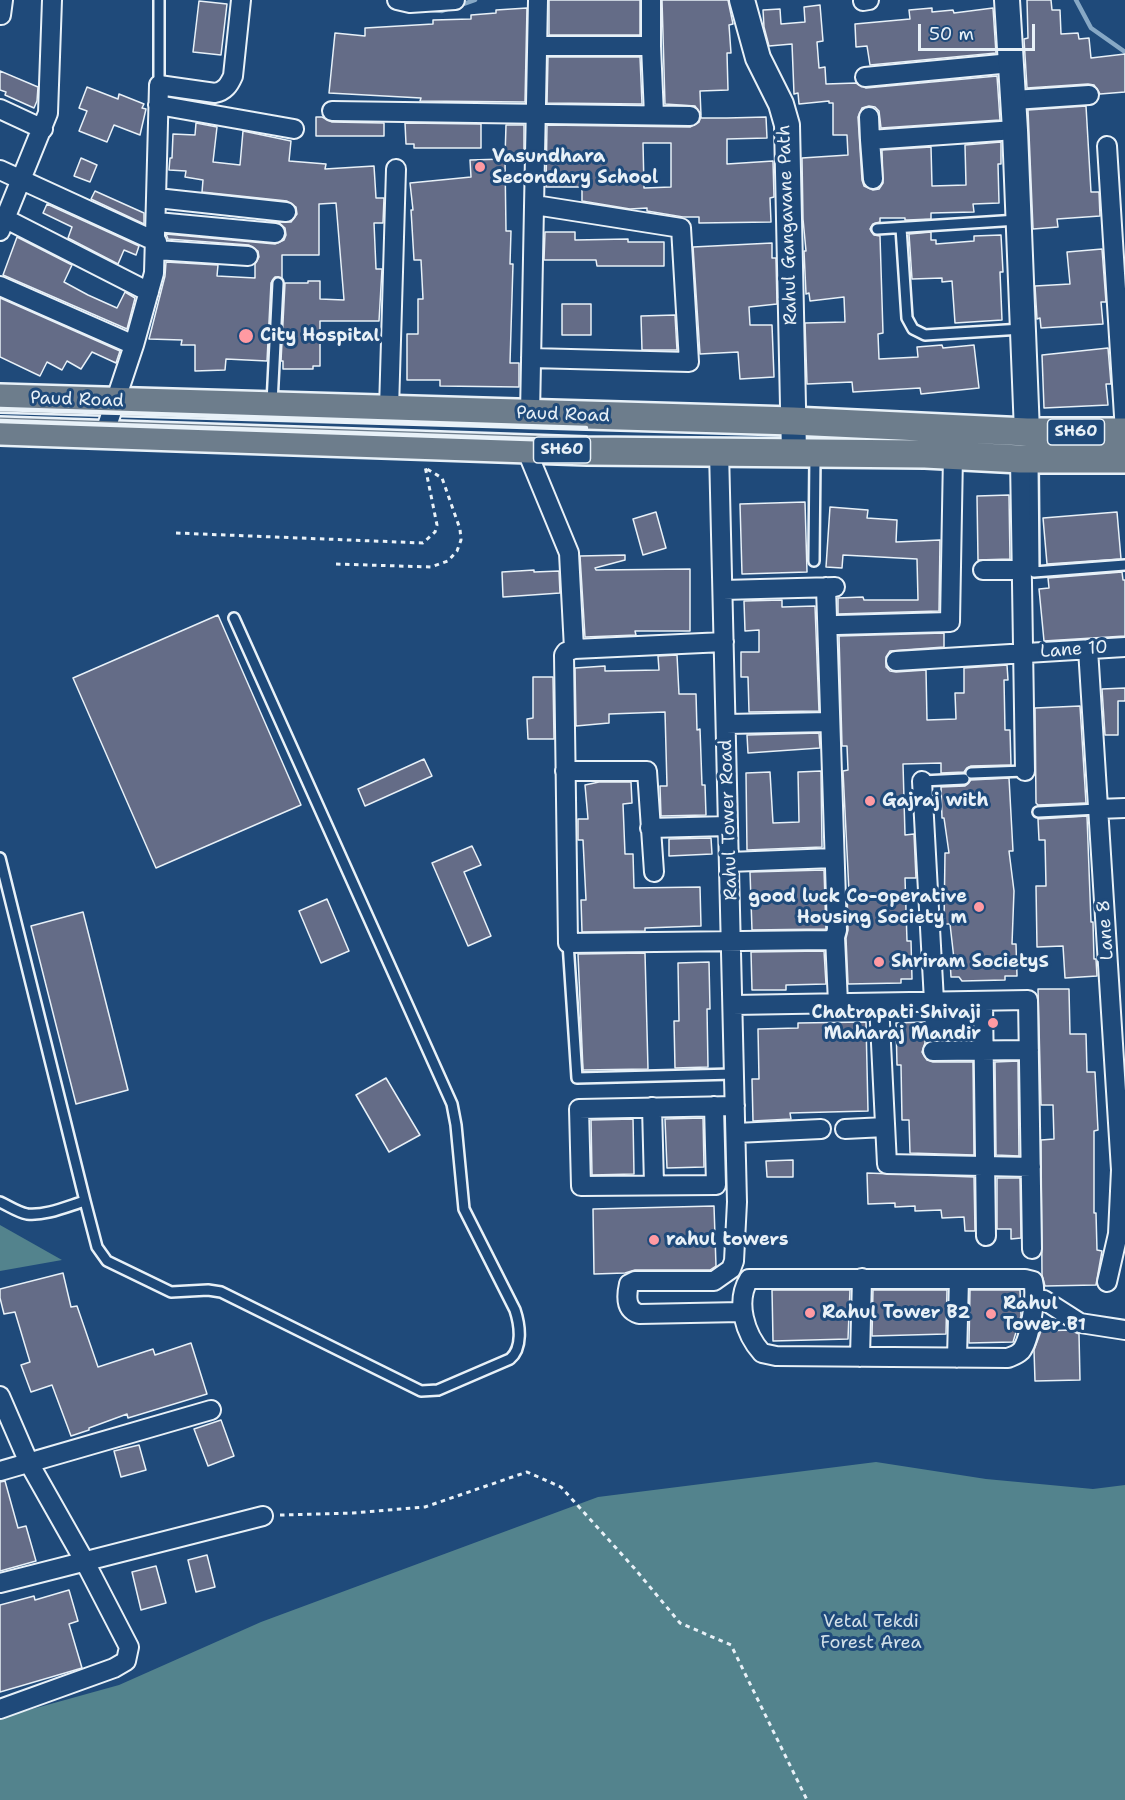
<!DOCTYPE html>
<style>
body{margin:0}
#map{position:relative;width:1125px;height:1800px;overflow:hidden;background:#1f4a7a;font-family:"Shantell Sans",sans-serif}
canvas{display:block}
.scale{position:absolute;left:918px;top:24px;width:117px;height:27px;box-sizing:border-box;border:3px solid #e8f1f8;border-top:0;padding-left:8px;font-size:18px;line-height:21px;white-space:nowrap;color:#e8f1f8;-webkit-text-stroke:4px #1f4a7a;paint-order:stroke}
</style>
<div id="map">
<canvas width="1125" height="1800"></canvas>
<div class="scale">50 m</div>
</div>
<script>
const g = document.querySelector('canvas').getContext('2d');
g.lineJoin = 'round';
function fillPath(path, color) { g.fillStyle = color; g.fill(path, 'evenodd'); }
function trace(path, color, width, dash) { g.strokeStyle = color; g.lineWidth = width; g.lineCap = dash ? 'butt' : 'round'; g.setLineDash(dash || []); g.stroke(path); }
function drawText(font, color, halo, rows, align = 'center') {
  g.font = font + ' "Shantell Sans",sans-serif'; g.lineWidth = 6; g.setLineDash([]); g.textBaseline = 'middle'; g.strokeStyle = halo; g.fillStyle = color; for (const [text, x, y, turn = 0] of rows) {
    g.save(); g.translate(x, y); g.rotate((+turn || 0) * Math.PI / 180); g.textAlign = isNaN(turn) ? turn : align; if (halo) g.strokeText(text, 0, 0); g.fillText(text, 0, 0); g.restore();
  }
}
fillPath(new Path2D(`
 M0,1225L62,1260L0,1271Z
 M876,1462L986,1479L1093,1489L1125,1485V1800H0V1718L119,1685L261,1622L598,1497Z`), '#53838d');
trace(new Path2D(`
 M1076,0L1091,28L1125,52
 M458,6L475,0
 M432,10L442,11L450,8`), '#87a8c5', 4.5);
const building = new Path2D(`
 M549,0H640V35H549Z
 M662,0H728L733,24L729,25L731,53H727L728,90L700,91L701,115L695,106L665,104Z
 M1027,0H1051L1052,10H1060L1061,34L1078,33L1079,39L1089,38L1091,58L1125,54V92L1100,94L1094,85L1088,84L1027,88L1024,39L1028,38Z
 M199,1L227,4L221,55L193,52Z
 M820,5L823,41L817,42L819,68L825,67L826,84L856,83L866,88L997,76L1000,120L881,128L879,111L875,107L869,106L862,108L858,117L862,180L864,186L873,190L879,189L883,183L882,150L931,147L932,186L966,185L965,145L1001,142V164H998L999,203L973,204L974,212L931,213V219L908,220H905V218H880V222L873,224L870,229L874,235L880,236L883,333L878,334L879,359L918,357L917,347L942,345L943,348L974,345L979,388L921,394L920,388L853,392L852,382L807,384L805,323L845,322L844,297L810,301L809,293L806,294L804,251H806L803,219L802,158L848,155L847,135H833V103H829V101L799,104L798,93L794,94L792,44L769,46L764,27L763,10L780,9L781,24L805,22L804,7Z
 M527,8L525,102L420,101L421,98L329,93L335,33L365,36V28L433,24V20L471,19V15L496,13V10Z
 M932,8V12L953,10L954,13L993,8L996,53L870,65L867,46L856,47L855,24L910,19L909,10Z
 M548,57H640L642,104L547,103Z
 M0,71L38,87L37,101L34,108L5,95L6,92L0,90Z
 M87,87L118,99L119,94L144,104L142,108L146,109L140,135L114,125L107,142L79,131L87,111L79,108Z
 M1086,106L1091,192H1099L1100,216L1057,219L1058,227L1033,229L1028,110Z
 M701,116V118H727L766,117L767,138L727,139V164L773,161L774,197L770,198L771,222L699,223V217H683L647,211V208L630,209L582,201V187H546L547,125L690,127L699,122ZM643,143H671V187L644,188Z
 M316,117H322L332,122L384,123V136H316Z
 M196,123L217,127L213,162L240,165L243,131L291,141L289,161L326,164L325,169L374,166L376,198H384L383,223H374L376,269H382L379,321H320V366H313V369H283V361H281L285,283H308V281H320V299L344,300L336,203L319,204V255H282V278L275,277L271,283L267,361L226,359L225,370L195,371V345H181L182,340L149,339L165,276L166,262L218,265L217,276L255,278V264L259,257L258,251L249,245L168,239L166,234L275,244L284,240L286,235L285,228L278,222H291L297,214L296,207L287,201L202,192L203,180L185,177L186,171L169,170L170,158H172L173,134L195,135Z
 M405,123L481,124V148H414V144H406Z
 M506,125H524V157H505Z
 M81,158L97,165L90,182L74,176Z
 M505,159L506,231H511L510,264H513L510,363H519V387L440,386V380H407V334H418V299H423L421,260H414L411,210H413L410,183L471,177L470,160Z
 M95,191L144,213V224L91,199Z
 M47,204L139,246L136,255L124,250L118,264L68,238L72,227L43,213Z
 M545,232H575V240L628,239V242H664V266H597L596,260H544Z
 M931,232V240H936V244L974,241V236L1001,235L1003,272H1000L1002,320L955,323L952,281L942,282V278L912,279L909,234Z
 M17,237L72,265L64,282L88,295L117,308L125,292L135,298L127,329L3,275Z
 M772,243V258H776L777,304L749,307L750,325H772L774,377L740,379L738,352L700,354L693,247Z
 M1102,249L1106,302H1101L1103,324L1041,328L1040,318L1037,319L1035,286L1070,284L1067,252Z
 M0,298L120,351L116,363L92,352L81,369L67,361L62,370L47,362L40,376L0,357Z
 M562,304H591V335H562Z
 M675,315L677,350H642L641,316Z
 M1108,348L1111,384H1106L1108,405L1044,408L1042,355Z
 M1009,495L1010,559L978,560L977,496Z
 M805,502L807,572L742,574L740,504Z
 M830,507L868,510L867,518L897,520L896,542L940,540L939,611L838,614V598L863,597L864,600H918L917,559L843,555L842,568L826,567Z
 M656,512L666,548L643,555L633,519Z
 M1117,512L1121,559L1047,564L1043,518Z
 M625,555V560L595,568L596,570L690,569V631H635L636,635L585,637L580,556Z
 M534,570V572L559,571L560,593L503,597L502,572Z
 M1122,572L1123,580H1125V636L1044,641L1039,589L1049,588L1048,578Z
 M782,600V607L815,606L819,711L749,712L748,677H741V652H759V630L745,631L744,601Z
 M218,615L301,805L156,868L73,678Z
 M944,633V647L890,651L886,657V667L890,671L896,672L926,670L927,720L956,719L955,693H964V668L1007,665L1008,680H1004L1005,730H1010L1011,765L971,766L967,768L964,772L941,773V763L903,764L905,835L914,834L916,878H905L907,941H911L912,979H901V983L848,984L846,938L848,930L847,892H849L843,771L848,770L847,746H842L839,636Z
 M677,655L679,694H696L697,730L700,729L702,785H705L706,815L661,816L660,786H667L665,712L609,714V723L576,726L575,668L605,666V671L659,670L658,656Z
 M533,677H553L554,739H528L527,719L533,718Z
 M1125,688V701H1118V735H1105L1102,689Z
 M1080,706L1086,803L1038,805L1036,803L1035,708Z
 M819,733L820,748L748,753L747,735Z
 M424,759L432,776L365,806L358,789Z
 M821,771L822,847L747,850L746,773L770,772L773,823L799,822L798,772Z
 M1009,778L1013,851H1009L1014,891L1012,944H1016L1017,976H1005V980L962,981L959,977H951L950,960L954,959L950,924H944L945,853H949L944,818H942L941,787L965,786L971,780Z
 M599,782H631L632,803L623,804L625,854H633L634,888L700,887L701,926L645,928V931L582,932L581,900H586L583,840H578V819H588L585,785Z
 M1087,816L1091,922H1093L1094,959H1096L1097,976L1065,978L1063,946L1037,947L1036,886H1046L1045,840H1039L1038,819Z
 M711,838L712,854L669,856V839Z
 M472,846L481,865L464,872L491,936L468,946L432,863Z
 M824,870L826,929L752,930L750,872Z
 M327,899L349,951L321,963L299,911Z
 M83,912L128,1090L76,1104L31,926Z
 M824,951L826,984L786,985V990H752L751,952Z
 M645,953L648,1069L583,1070L578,954Z
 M709,962L710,1009H707L708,1067L675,1068L674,1021H679L678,963Z
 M1038,989H1069L1070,1034H1086L1087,1072H1095L1098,1130L1094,1131V1213H1096L1097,1250L1102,1251L1096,1285L1045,1286L1042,1275L1041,1140L1054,1139L1053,1105H1041Z
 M866,1022L868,1111L790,1113L791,1119L753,1121L752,1079H759L758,1029L798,1028V1023Z
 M925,1022V1043L922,1052L927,1060L933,1062H973L974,1155L910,1153L909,1120H902L901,1065H897L896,1023Z
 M1018,1061L1019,1156L996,1155L995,1062Z
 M386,1078L420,1135L389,1152L356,1095Z
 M703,1118L704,1167L667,1168L665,1119Z
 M633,1119L634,1174L592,1175L591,1120Z
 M793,1160V1177H767L766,1161Z
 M867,1173L974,1177L975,1231H965L964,1217L942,1218L941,1210L915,1211V1206L895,1207V1203L868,1204Z
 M997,1178H1020L1021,1238L1011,1239V1229H997Z
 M714,1206L716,1266L710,1270H635L625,1273L594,1274L593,1209Z
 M63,1273L71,1307L77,1306L98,1367L153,1349L155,1355L191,1343L207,1394L128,1418L127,1414L89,1428V1430L71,1436L52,1385L31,1392L21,1365L30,1362L15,1312L4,1314L0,1298V1289Z
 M772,1290H850L848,1339L773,1341Z
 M873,1290H947L946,1334L872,1336Z
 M970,1290H1020L1021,1316L1013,1342L969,1343Z
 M1070,1330L1079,1334L1080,1380L1035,1381L1034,1350L1041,1331Z
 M221,1420L234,1456L208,1466L194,1429Z
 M139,1445L146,1470L121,1477L114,1451Z
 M5,1481L18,1528L26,1526L36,1561L0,1571V1482Z
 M207,1555L215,1587L196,1592L188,1560Z
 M156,1566L166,1603L141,1610L132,1572Z
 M69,1590L78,1621L69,1624L82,1668L0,1692V1605L34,1596L35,1600Z`);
fillPath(building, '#646c87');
trace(building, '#e8f1f8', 1.5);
const lane = new Path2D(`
 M159,85V0
 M901,228L907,318L913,329L925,335L1022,329
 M877,229L1018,220
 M272,403L278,283
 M1033,462L1034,572L1125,565
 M814,561L815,455
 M971,773L1025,771
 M922,781L964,779
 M1038,812L1098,809
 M0,858L85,1201
 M568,943L577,1078L734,1074
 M0,1202C9,1206 17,1212 27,1214C46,1216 68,1206 85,1201L97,1247L107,1261L171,1292L208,1290L221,1292L421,1391L438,1390L510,1359C523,1348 520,1325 515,1310L464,1209L456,1125L452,1104L234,618`);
const street = new Path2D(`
 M397,0L410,3L455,0
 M651,0V46
 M863,1L869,0
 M1,15L3,0
 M539,46H651L654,115
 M865,77L1011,63
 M1014,100L1089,95
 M158,105L294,129
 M0,109L43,129
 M332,111L690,116
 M869,117L870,140
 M1107,146L1125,432
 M0,170L157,242
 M873,179L870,140L1015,130
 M157,198L286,212
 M0,216L149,292
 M157,222L275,233
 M0,231L48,113L52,0
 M156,250L248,256
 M0,286L134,345
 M531,358L689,362L681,228L535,205
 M389,409L396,169
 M530,414L538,0
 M104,435L134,345L154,273L159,85L215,93C225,91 229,85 233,76L241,0
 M526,449L569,553L574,649
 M719,451L737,1202L734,1261L731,1269L714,1281H635L629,1284C626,1297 626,1310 639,1314L741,1312
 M1020,459L1025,771
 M983,570H1022
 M723,590L835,587
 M837,625L950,622L953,455
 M724,642L574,649L566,652L564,655L568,943L829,940L835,937L837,930L826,587
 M1088,649L1121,1170L1118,1234L1107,1282
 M896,661L1125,647
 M726,724L830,722
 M565,771H647L654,872
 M922,781L934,1001
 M1098,809L1125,808
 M650,828L728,826
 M729,862L834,858
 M835,937L838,1003
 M983,1001L986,1236
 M879,1003L887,1164L1031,1167
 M733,1005L1028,1000L1032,1249
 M933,1051L1029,1050
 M714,1106L716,1185L581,1186L579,1109L735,1106
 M652,1107L654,1184
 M845,1129L885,1127
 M736,1133L821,1129
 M749,1279H1025L1033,1281C1037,1295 1030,1340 1021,1351C1017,1355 1013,1356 1008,1358L776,1356L762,1353C745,1334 735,1302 749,1279Z
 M1044,1300L1080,1323L1125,1330
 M860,1357L862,1278
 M957,1358L959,1279
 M0,1396L29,1463L85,1562L129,1647L126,1661L114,1668L0,1709
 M0,1471L211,1410
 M0,1583L263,1516`);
const secondary = new Path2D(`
 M742,0L758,58L781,104L787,125L794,453
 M1007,0L1015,130L1027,432`);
const primary = new Path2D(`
 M0,398L793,421L1027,432H1125
 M0,431L587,451L925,454L1020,459H1125`);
trace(lane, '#e8f1f8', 14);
trace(street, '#e8f1f8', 22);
trace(secondary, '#e8f1f8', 28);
trace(primary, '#e8f1f8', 32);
trace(new Path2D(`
 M176,533L423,543L435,532L437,525L425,466
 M336,564L431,567L448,561L457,551L461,540L460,529L442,478L427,469
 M280,1515L353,1513L425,1507L527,1472L561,1487L635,1569L680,1623L731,1645L807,1800`), '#e8f1f8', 3, [4.5, 4.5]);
trace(lane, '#1f4a7a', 9);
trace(street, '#1f4a7a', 18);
trace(secondary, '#1f4a7a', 24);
trace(primary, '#6d7d8c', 27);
trace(new Path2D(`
 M0,409L586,428
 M0,421L586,441`), '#e8f1f8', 4.5);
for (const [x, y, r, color] of [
 [480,167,6,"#ff9aa2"],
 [246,336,8,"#ff9aa2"],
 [870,801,6,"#ff9aa2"],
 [979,907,6,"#ff9aa2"],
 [879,962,6,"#ff9aa2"],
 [993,1023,6,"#ff9aa2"],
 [654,1240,6,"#ff9aa2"],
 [810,1313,6,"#ff9aa2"],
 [991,1314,6,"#ff9aa2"]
]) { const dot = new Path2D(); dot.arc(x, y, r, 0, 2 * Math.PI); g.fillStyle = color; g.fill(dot); trace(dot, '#1f4a7a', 2); }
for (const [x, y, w] of [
 [1076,432,57],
 [562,450,57]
]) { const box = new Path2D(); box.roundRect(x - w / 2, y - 13, w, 26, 4.5); g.fillStyle = '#1f4a7a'; g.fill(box); trace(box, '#e8f1f8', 1.5); }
drawText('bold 16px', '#e8f1f8', null, [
 ["SH60",1076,432],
 ["SH60",562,450]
]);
drawText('bold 18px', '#e8f1f8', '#1f4a7a', [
 ["Vasundhara",492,157],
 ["Secondary School",492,178],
 ["City Hospital",260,336],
 ["Gajraj with",882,801],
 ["good luck Co-operative",967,897,"right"],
 ["Housing Society m",967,918,"right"],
 ["Shriram SocietyS",891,962],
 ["Chatrapati Shivaji",981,1013,"right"],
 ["Maharaj Mandir",981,1034,"right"],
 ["rahul towers",666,1240],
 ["Rahul",1003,1304],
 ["Tower B1",1003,1325],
 ["Rahul Tower B2",822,1313]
], 'left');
drawText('18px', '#e8f1f8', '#1f4a7a', [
 ["Rahul Gangavane Path",788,225,-92],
 ["Paud Road",77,400,2],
 ["Paud Road",563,415,2],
 ["Lane 10",1074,650,-4],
 ["Rahul Tower Road",729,820,-92],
 ["Lane 8",1106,930,-94]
]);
drawText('18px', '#d2e0e8', '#1f4a7a', [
 ["Vetal Tekdi",871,1622],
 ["Forest Area",871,1643]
]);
</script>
